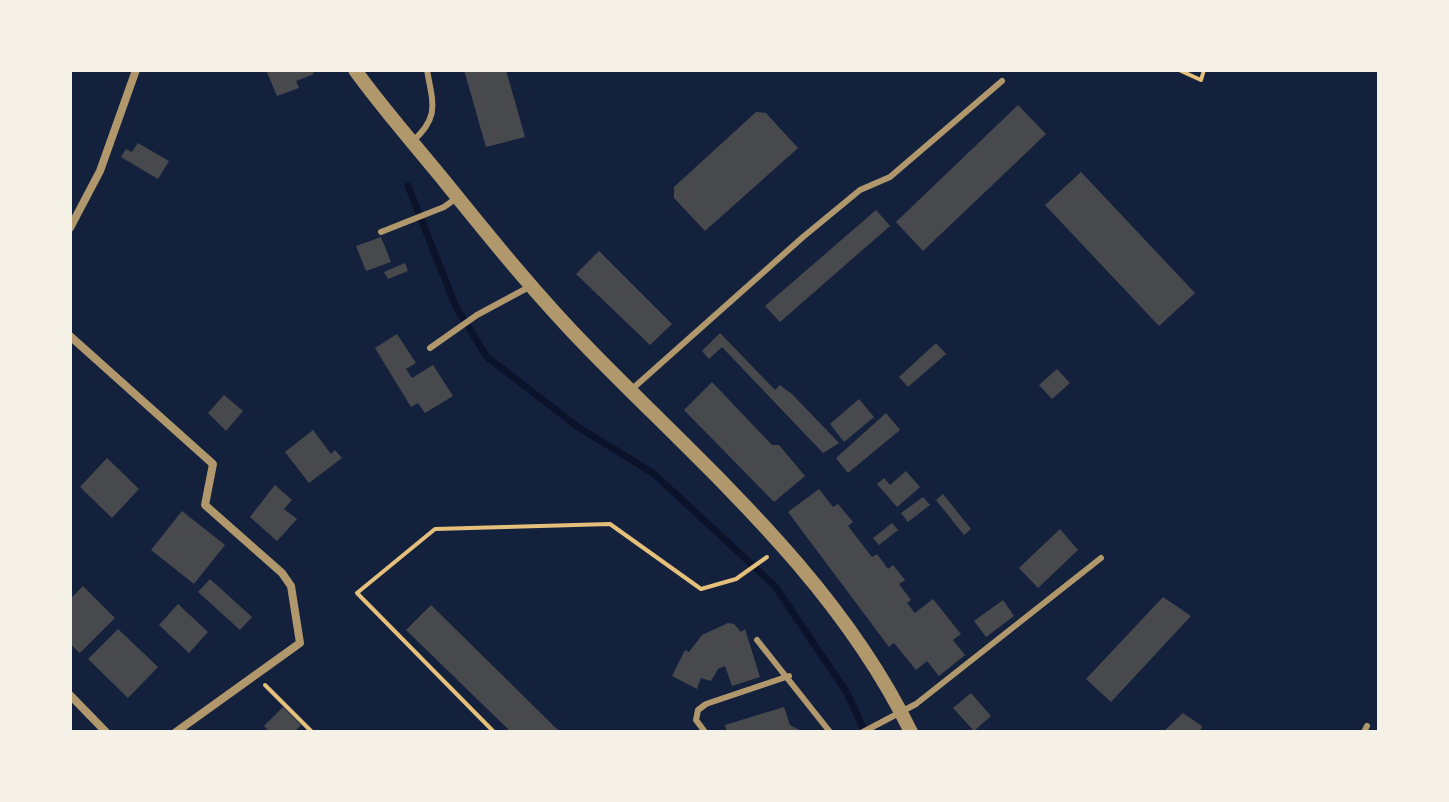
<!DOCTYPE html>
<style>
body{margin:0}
#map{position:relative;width:1449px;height:802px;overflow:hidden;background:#14213d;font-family:"Exo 2",sans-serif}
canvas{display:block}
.frame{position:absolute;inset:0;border:72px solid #f6f1e7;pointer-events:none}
</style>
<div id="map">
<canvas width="1449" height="802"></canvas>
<div class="frame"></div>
</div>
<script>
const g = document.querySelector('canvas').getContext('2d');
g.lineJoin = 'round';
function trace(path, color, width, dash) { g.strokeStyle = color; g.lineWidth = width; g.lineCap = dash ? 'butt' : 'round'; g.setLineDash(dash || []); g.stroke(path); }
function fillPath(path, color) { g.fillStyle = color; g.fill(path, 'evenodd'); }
trace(new Path2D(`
 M408,186L456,307L487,357L578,427L653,473L775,586L847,693L865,732`), '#0b132b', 7);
fillPath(new Path2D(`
 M266,70H312L314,74L296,81L299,88L277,96Z
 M464,70H506L525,137L486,147Z
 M1018,105L1046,134L923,251L896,222Z
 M756,112L766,113L798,148L705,231L674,198V187Z
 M138,143L169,161L158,179L121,157L126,149L132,152Z
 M1081,172L1195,293L1159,326L1045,205Z
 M876,210L890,226L780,322L765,306Z
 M381,237L391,262L366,271L356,246Z
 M599,251L672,324L650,345L576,274Z
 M405,263L408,271L388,279L384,272Z
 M720,333L775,390L780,385L792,394L839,443L823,453L722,347L709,359L702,351Z
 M397,334L416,363L406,369L412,378L433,365L453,396L425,413L418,403L411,407L375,348Z
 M936,343L946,354L908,387L899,377Z
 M1057,369L1070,383L1052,399L1039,385Z
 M712,382L772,445H779L805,476L774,502L684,410Z
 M224,395L243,411L226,431L208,413Z
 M859,399L874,417L844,442L830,424Z
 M886,413L900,430L848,473L836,458Z
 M313,430L331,454L335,450L342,458L309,483L285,452Z
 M107,458L139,489L112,518L80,487Z
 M906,471L920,487L897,507L877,484L884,478L890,485Z
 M275,485L292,500L284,509L297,519L277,541L250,517Z
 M819,489L833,507L838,504L853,522L848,526L872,557L877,554L888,569L893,565L905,580L899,584L911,600L907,603L915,613L933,599L961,634L953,640L965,655L939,676L927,661L916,670L894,643L889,647L788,512Z
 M943,494L971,529L964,535L936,500Z
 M923,497L930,505L908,522L901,513Z
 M182,511L225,545L194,584L151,550Z
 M892,523L898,530L879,545L873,538Z
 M1060,529L1078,550L1038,588L1019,568Z
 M210,579L252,617L240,630L198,592Z
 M83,586L115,618L80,653L70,644V599Z
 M1163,597L1191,616L1111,702L1086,679Z
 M1003,600L1014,616L986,637L974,621Z
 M178,604L208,632L189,653L159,625Z
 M431,605L560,732H511L406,630Z
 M728,623L734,624L741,632L745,629L760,677L732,686L725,666L718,669L711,681L701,678L697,689L672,676L685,650L689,652L702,635Z
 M118,629L158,667L128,698L88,659Z
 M971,693L991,716L974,731L953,708Z
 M283,707L301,725L294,732H270L264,726Z
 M784,707L790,725L803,732H727L725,725Z
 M1183,713L1202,726L1200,732H1163Z`), '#48494c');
trace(new Path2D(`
 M1179,70L1201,80L1204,70
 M265,685L312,732
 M494,732L357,593L435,529L610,524L701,589L736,579L767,557`), '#e5c07b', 4);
trace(new Path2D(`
 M412,142C440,117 433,104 427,70
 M381,232L444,207L458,197
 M430,348L477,315L529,287
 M631,390L803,237L860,190L890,177L1002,81
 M757,640L830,732
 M705,732L696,720L698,710L706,704L789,676
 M863,732L916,704L1101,558
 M1364,732L1367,726`), '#b1986c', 6);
trace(new Path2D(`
 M70,228L100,171L136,70
 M70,336L213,464L205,505L282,573L291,586L300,643L176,732
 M70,695L106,732`), '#b1986c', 8);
trace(new Path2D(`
 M355,70C383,109 416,146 446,183C492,240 538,297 589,349C706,469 836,578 911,732`), '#b1986c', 14);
</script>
